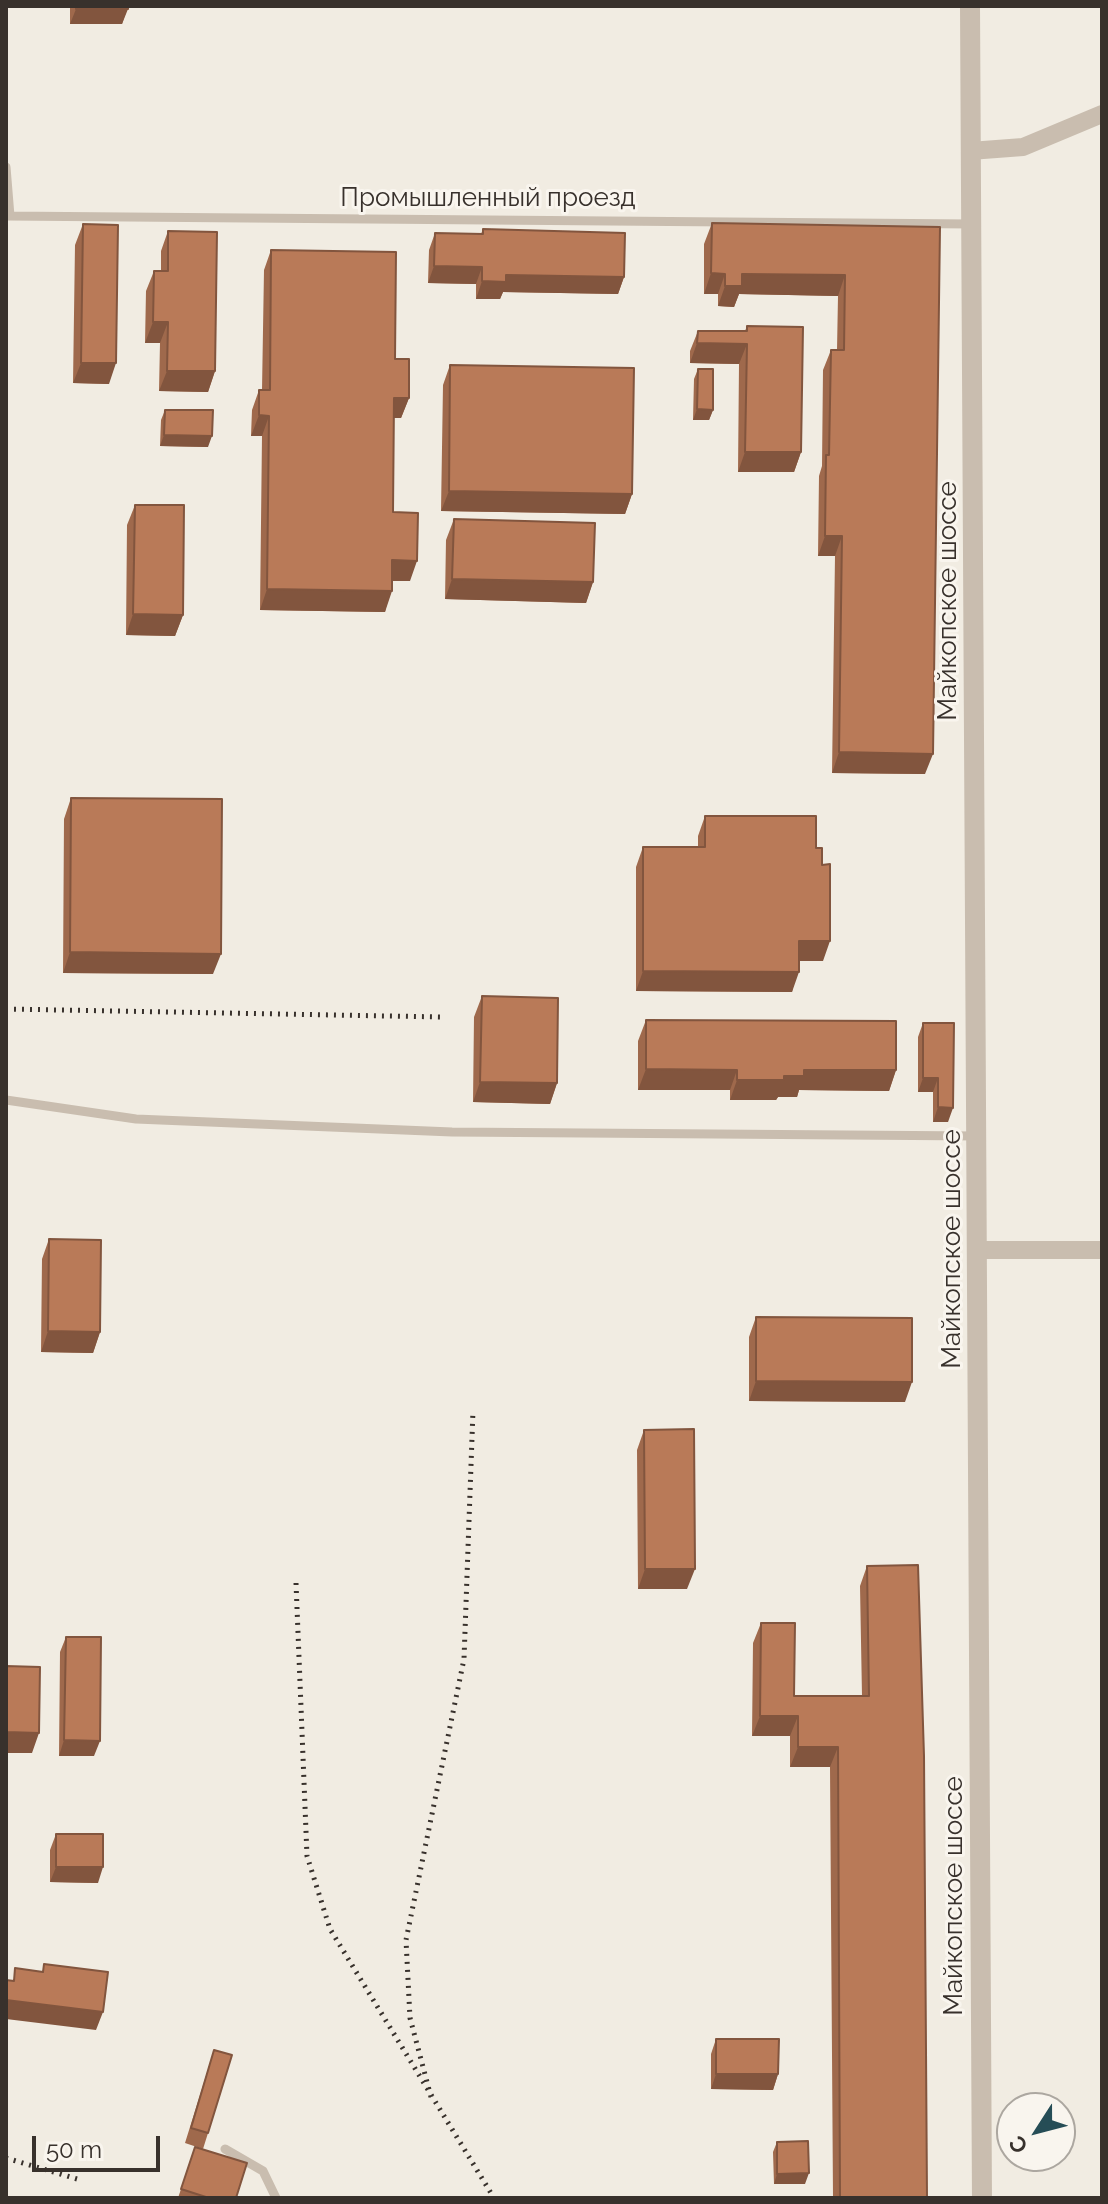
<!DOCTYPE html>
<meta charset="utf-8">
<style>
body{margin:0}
#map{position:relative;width:1108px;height:2204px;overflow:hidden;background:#f1ece2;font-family:Raleway,sans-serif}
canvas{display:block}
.frame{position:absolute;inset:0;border:8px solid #38312c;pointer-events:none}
.north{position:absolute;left:996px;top:2092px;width:80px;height:80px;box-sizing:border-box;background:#f9f5ee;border:2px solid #aca7a0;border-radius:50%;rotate:234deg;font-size:22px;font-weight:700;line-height:32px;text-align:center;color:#38312c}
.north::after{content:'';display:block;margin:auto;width:28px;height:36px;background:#264d56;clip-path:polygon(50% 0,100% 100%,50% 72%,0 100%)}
.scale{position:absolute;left:32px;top:2136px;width:128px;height:36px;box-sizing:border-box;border:4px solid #38312c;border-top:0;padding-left:10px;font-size:24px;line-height:28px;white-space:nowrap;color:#38312c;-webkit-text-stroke:6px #f9f5ee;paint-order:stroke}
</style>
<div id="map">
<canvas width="1108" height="2204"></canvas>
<div class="frame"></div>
<div class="north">С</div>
<div class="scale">50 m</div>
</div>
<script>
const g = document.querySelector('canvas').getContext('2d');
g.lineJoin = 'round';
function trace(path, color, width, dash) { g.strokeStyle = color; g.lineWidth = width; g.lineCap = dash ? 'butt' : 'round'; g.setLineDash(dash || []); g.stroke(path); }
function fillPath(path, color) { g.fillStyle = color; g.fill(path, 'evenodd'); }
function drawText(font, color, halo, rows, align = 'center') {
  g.font = font + ' Raleway,sans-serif'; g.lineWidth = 6; g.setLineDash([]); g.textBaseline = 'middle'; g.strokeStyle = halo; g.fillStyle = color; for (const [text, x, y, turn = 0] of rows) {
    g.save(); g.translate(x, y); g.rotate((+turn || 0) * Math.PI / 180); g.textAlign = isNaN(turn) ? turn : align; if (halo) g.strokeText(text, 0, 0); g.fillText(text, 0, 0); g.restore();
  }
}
trace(new Path2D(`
 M6,167L10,216
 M6,216L971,224
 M6,1100L136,1119L452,1132L978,1136
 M225,2149L263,2171L276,2198`), '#c9bdaf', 9);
trace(new Path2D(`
 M970,151L1023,147L1102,114
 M978,1250H1102`), '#c9bdaf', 18);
trace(new Path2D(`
 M970,6L982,2198`), '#c9bdaf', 20);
trace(new Path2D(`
 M6,1009L443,1017
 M296,1583L307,1856L330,1929L494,2198
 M431,2097L410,2018L406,1940L464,1659L473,1410
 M6,2158L77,2179`), '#38312c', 5, [2, 6]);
fillPath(new Path2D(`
 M70,6H128L122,24H70Z
 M712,223L940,227L925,774L832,773L835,556H818L819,476L822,466L823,370L831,350H837L838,296L739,294L734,307L718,306V294H704V244Z
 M83,224L109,384L73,383L75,245Z
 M483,229L624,277L618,294L503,292L500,299H476V284L428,283L429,250L435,233L481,234Z
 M168,231L215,371L208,392L159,391L160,343H145L146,291L154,271H161V251Z
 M271,250L395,359L409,398L401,418H394L393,512L410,581H392L385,612L260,610L262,436H251L252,410L259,390H262L264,270Z
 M747,326L801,452L794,472H738L739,364L690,363V351L698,331H745Z
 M450,365L632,494L625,514L441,511L443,385Z
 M698,369L713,410L709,420H693L694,379Z
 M165,410L208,447L160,446L161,420Z
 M135,505L183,615L175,636L126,635L127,525Z
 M454,519L593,582L586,603L445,599L446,540Z
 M71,798L213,974L63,973L64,819Z
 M705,816L816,848L823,961H799L792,992L636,991V867L643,847H698V836Z
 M482,996L557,1083L550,1104L473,1102L474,1017Z
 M646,1020L896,1070L889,1091L799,1090L797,1097H778L776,1100H730V1090H638V1041Z
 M923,1023H954L948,1122H933V1092H918V1037Z
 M49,1239L100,1332L93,1353L41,1352L42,1259Z
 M756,1317L905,1402L749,1401V1337Z
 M644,1430L687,1589H638L637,1450Z
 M867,1566L927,2198H833L830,1767H790V1736H752L753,1643L761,1623L794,1696H862L860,1586Z
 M66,1637L94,1756H59L60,1652Z
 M56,1834L98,1883L50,1882V1850Z
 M716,2039L778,2074L773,2090L711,2089V2054Z
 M214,2050L208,2133L203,2149L185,2143Z
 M777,2142L805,2184H774L773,2152Z
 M195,2147L236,2198H178Z`), '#9f694c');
fillPath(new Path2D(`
 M76,9H128L122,24H70Z
 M434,266L482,267L476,284L428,283Z
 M711,273L725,274L718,294H704Z
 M742,274L845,275L838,296L739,294L734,307L718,306L725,286Z
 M506,275L624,277L618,294L503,292L500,299H476L482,281Z
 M153,322H168L160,343H145Z
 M697,343L747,344L739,364L690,363Z
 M81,363H116L109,384L73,383Z
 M167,371H215L208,392L159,391Z
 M394,398H409L401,418H387Z
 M697,409L713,410L709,420H693Z
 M259,415L269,416L262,436H251Z
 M164,435L212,436L208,447L160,446Z
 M745,452H801L794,472H738Z
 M449,491L632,494L625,514L441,511Z
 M825,536H842L835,556H818Z
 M392,560L417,561L410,581H385Z
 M452,579L593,582L586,603L445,599Z
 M267,589L392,591L385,612L260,610Z
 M133,614L183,615L175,636L126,635Z
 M839,752L933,754L925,774L832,773Z
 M799,941H830L823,961H792Z
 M70,952L221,954L213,974L63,973Z
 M643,971L799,972L792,992L636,991Z
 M646,1069L737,1070L730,1090H638Z
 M804,1070H896L889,1091L799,1090L797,1097H778L776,1100H730L737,1080L784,1076Z
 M923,1078H938L933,1092H918Z
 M480,1082L557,1083L550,1104L473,1102Z
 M938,1107L953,1108L948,1122H933Z
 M48,1331L100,1332L93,1353L41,1352Z
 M756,1381L912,1382L905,1402L749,1401Z
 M645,1569H695L687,1589H638Z
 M760,1716H798L790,1736H752Z
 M6,1732L39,1733L32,1753H6Z
 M64,1740L100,1741L94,1756H59Z
 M798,1747H838L830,1767H790Z
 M56,1867H103L98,1883L50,1882Z
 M6,2000L103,2012L96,2030L6,2019Z
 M716,2074H778L773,2090L711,2089Z
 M809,2173L805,2184H774L777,2174Z`), '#82553e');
const building = new Path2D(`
 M76,6H128V9H76Z
 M712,223L940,227L933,754L839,752L842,536H825L826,455H829L831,350H844L845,275L742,274V286H725V274L711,273Z
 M83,224L118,225L116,363H81Z
 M483,229L625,233L624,277L506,275V282L482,281V267L434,266L435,233L483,234Z
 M168,231L217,232L215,371H167L168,322H153L154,271H168Z
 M271,250L396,252L395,359H409V398H394L393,512L418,513L417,561L392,560V591L267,589L269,416L259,415V390H270Z
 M747,326L803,327L801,452H745L747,344L697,343L698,331H747Z
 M450,365L634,368L632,494L449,491Z
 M698,369H713V410L697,409Z
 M165,410H213L212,436L164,435Z
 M135,505H184L183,615L133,614Z
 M454,519L595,523L593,582L452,579Z
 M71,798L222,799L221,954L70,952Z
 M705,816H816V848H822V865L830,864V941H799V972L643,971V847H705Z
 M482,996L558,998L557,1083L480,1082Z
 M646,1020L896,1021V1070H804V1076H784V1080H737V1070L646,1069Z
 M923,1023H954L953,1108L938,1107V1078H923Z
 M49,1239L101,1240L100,1332L48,1331Z
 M756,1317L912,1318V1382L756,1381Z
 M694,1429L695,1569H645L644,1430Z
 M918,1565L924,1756L927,2198H840L838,1747H798V1716H760L761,1623H795L794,1696H869L867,1566Z
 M66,1637H101L100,1741L64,1740Z
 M6,1666L40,1667L39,1733L6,1732Z
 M56,1834H103V1867H56Z
 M44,1964L108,1972L103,2012L6,2000V1980L14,1981L15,1968L43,1972Z
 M716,2039H779L778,2074H716Z
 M214,2050L232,2055L208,2133L191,2128Z
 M808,2141L809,2173L777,2174V2142Z
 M195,2147L247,2163L236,2198H209L181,2189Z`);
fillPath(building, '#b97a58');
trace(building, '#82553e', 2);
drawText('26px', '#38312c', '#f9f5ee', [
 ["Промышленный проезд",488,198],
 ["Майкопское шоссе",948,601,-90],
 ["Майкопское шоссе",952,1249,-90],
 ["Майкопское шоссе",954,1896,-90]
]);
</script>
